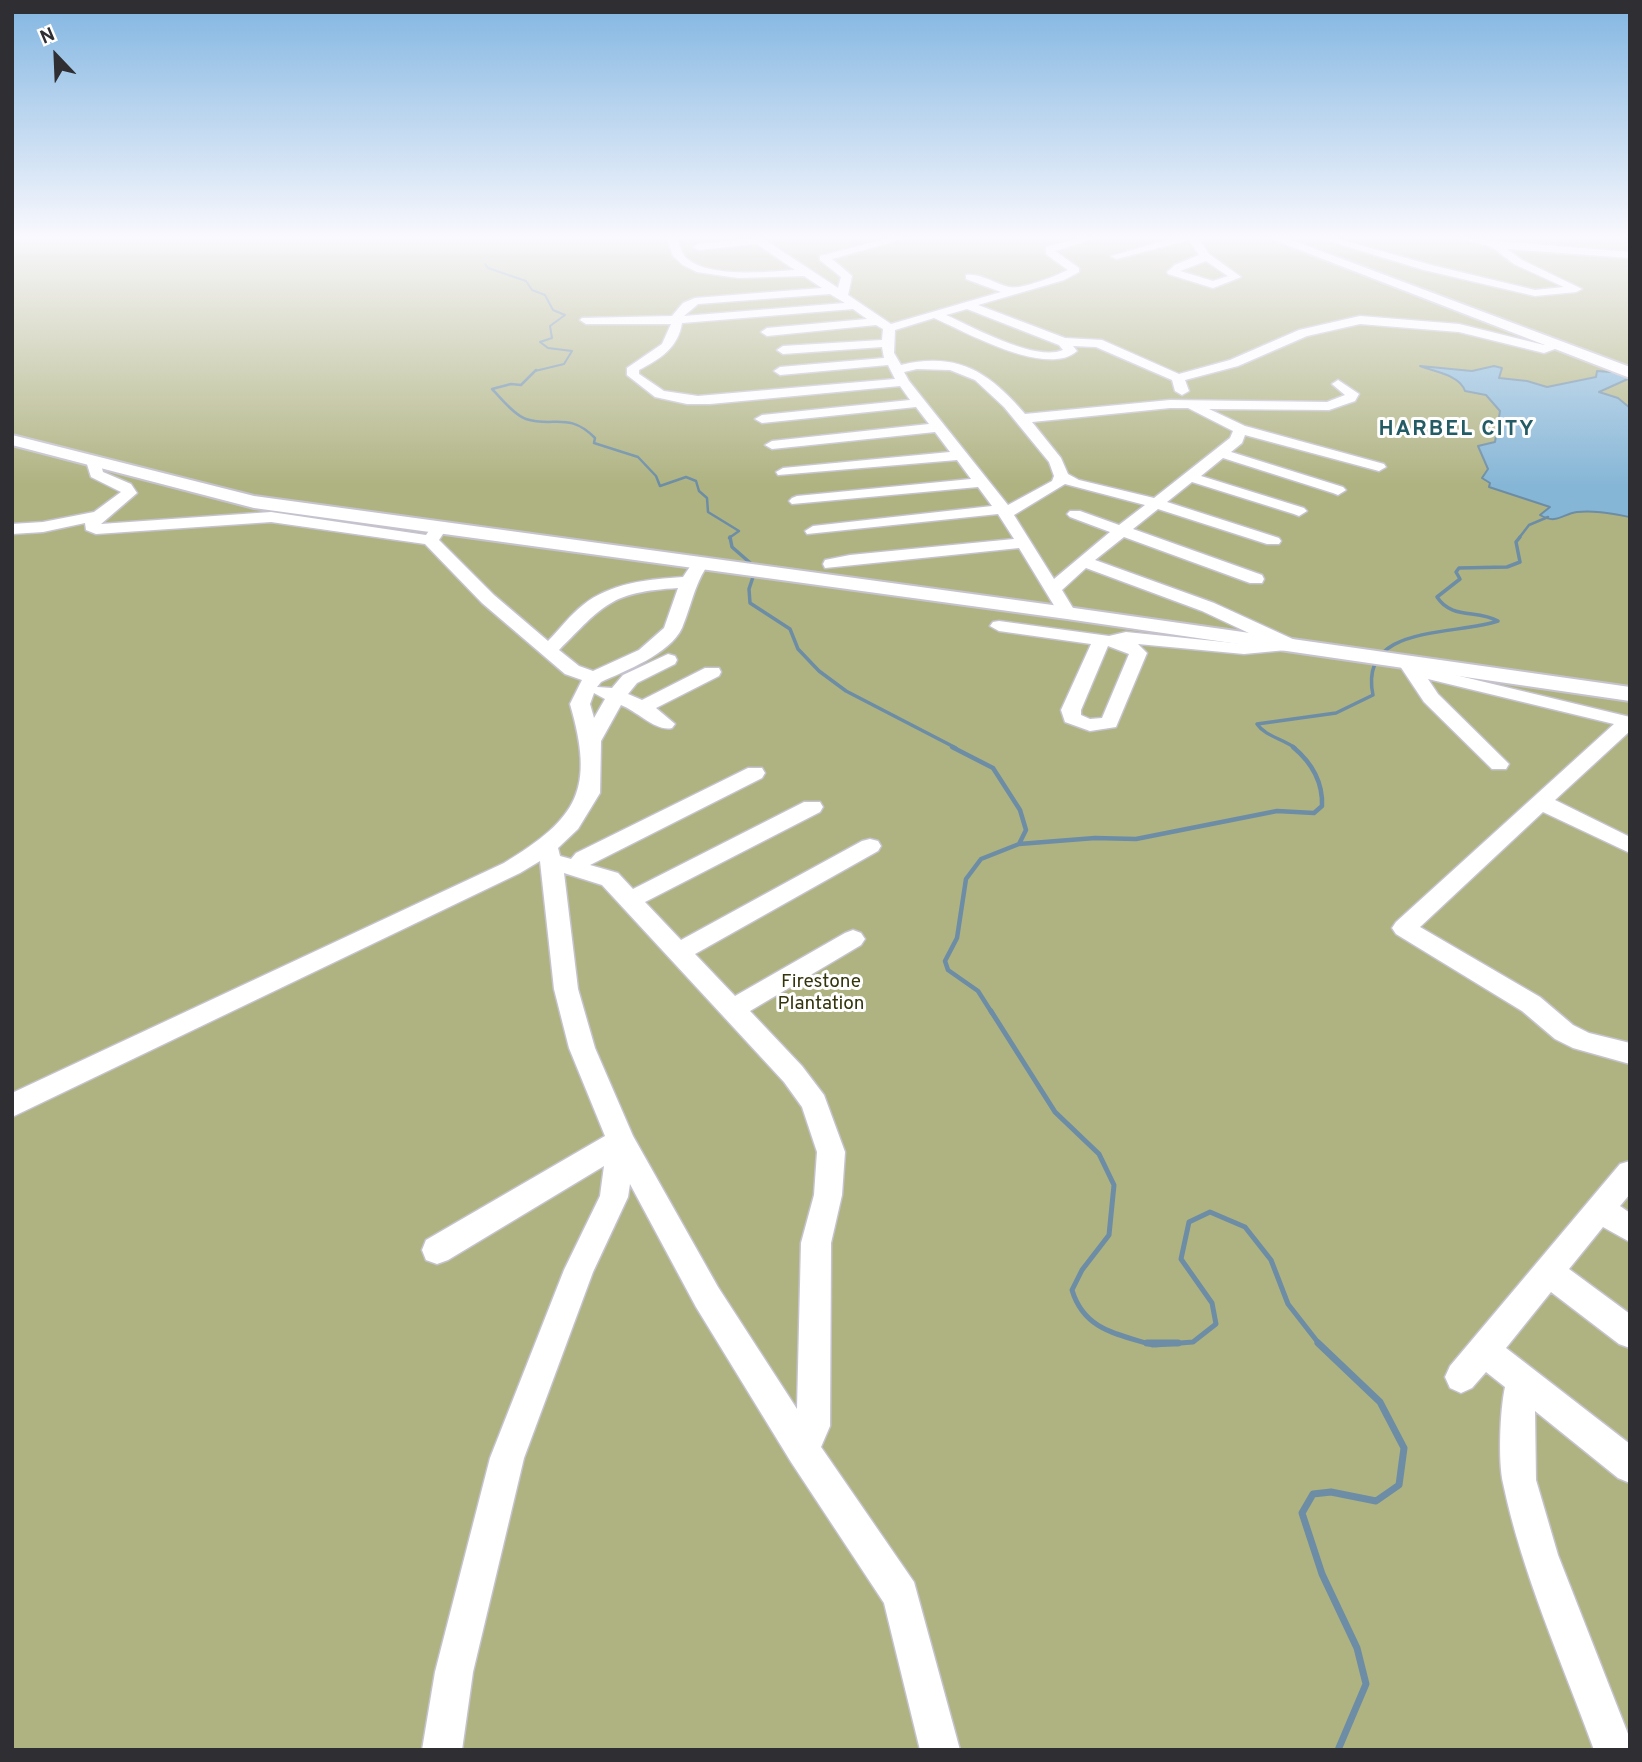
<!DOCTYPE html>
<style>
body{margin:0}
#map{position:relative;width:1642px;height:1762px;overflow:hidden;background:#f4f1fd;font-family:Overpass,sans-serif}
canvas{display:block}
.frame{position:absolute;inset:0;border:14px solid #2f2e32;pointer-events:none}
.north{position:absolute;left:21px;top:21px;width:70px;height:70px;-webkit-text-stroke:5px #fff;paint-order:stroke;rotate:337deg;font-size:19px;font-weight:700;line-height:28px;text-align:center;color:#2f2e32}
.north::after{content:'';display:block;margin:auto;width:24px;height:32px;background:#2f2e32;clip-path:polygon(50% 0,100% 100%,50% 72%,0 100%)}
</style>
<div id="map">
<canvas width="1642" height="1762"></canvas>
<div class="frame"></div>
<div class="north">N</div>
</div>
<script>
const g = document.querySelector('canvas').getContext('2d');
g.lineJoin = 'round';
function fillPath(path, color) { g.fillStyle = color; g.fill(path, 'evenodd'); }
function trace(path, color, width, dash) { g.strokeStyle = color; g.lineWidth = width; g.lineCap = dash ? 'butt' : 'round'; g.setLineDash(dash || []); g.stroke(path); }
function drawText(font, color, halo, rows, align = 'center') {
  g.font = font + ' Overpass,sans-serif'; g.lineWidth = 6; g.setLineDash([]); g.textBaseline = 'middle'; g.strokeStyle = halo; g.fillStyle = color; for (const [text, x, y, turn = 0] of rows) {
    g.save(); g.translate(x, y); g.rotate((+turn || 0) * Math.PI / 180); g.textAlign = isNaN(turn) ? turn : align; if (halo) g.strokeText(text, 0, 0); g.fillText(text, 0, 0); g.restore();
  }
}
fillPath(new Path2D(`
 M12,238H1630V1750H12Z`), '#afb381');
const water = new Path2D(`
 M1420,366L1472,371L1494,366L1502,368L1499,378L1527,381L1547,387L1596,377L1597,371L1611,372L1630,368V378L1599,392L1618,398L1630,408V517C1613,514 1595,510 1577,512C1562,514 1557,525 1540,515L1550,507L1489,487L1490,483L1482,478L1488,469L1478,446L1495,442L1500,411L1486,395L1465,391C1460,375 1435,372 1420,366Z`);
fillPath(water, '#86b6d6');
trace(water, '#6c8da5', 2);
trace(new Path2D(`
 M485,264L488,268L526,281L532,290L545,295L553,310L565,315L550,326L552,338L540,342L548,348L572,351L564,364L535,371`), '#6c8da5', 2);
trace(new Path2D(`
 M536,370L521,385L511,384L492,389C501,398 514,415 526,419C554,428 568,411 595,438L594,443L638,457L656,476L660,486L686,477L696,481L699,491L707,498L708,512L739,531L729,538
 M1519,538L1529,525L1548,517`), '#6c8da5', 2.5);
trace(new Path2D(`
 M730,537L732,547L756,568L749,589L750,603L790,629L798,649L819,671L846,691L956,748
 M1295,748C1283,739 1265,736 1257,724L1336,713L1373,695C1358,624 1454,636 1498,621C1477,609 1452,620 1437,597L1460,579L1456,572L1459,568L1507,567L1520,562L1516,542L1520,537`), '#6c8da5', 3.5);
trace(new Path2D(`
 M952,747L993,768L1020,810L1026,830L1019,844
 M992,1013L978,991L948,970L945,961L957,938L966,879L981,859L1019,844L1095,838L1136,839L1277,811L1314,813L1322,806C1323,782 1311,762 1293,747`), '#6c8da5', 4.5);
trace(new Path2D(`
 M991,1011L1055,1112L1099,1154L1114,1185L1109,1235L1082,1270L1072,1290C1084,1330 1117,1334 1153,1345
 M1155,1345L1193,1342L1216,1324L1212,1303L1181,1259L1189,1222L1210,1212L1245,1227L1271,1260L1288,1304L1320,1345`), '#6c8da5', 5);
trace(new Path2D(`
 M1147,1343H1178
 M1318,1343L1380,1402L1404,1448L1399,1485L1376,1501L1331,1492L1313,1494L1302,1513L1322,1574L1357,1648L1366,1684L1338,1750`), '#6c8da5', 7);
const minor = new Path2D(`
 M667,238H677C679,243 680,249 683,254C700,279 768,272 795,270L757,244L698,250L693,247L698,244L762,238L838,288L841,277L820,260V256L890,238H906L832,259L852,276L848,295L891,324L1001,292L966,279V275C981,273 995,284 1009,287C1021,290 1056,276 1068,270L1046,254V247L1080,238H1096L1055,251L1079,268V272L1064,280L978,305L1065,338L1102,340L1179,374L1230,360L1299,330L1360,316L1459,324L1544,345L1557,342L1563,346L1544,353L1459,332L1360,324L1307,336L1238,366L1185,380L1189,391L1182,395L1175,391L1172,380L1096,347L1073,346L1077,351C1047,378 966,332 934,318L895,330L894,353L901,365C958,351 990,373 1025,414L1170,400L1327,402L1345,395L1332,384L1338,380L1359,394L1355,401L1329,410L1209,409L1245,426L1384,464L1386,467L1379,471L1245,435L1242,443L1231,452L1343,487L1346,490L1338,495L1333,493L1223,458L1201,476L1304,508L1307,511L1299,516L1294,514L1192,482L1167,502L1279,538L1281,541L1279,544H1267L1158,509L1133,529L1262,575L1264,579L1262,583H1250L1124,537L1095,560L1214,603L1297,641L1300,645L1297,649L1244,654L1138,644L1147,653L1116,727L1090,731L1065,722L1061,710L1091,644L999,631L990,626L993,622L999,621L1109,636L1126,632L1244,644L1268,642L1202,611L1086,568L1062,590L1076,613L1073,617H1061L1019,548L825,568L823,564L825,560L850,555L1014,539L998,514L807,534L805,531L813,526L992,506L978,487L792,504L789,501L792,498L797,496L971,479L957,460L778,475L776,472L783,468L950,452L935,432L772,449L765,445L772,441L929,424L916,407L762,423L755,419L762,415L910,400L900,386L710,404H687L655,397L627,375V368L662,344L671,324H586L580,320L582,318L672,316L683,303L695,298L822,288L804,276L738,278L697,272L683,265L673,256ZM830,294L845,303L684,316L698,304ZM853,309L867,319L767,328L761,332L767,336L876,325L883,329L882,340L783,346L777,350L783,354L882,347L884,358L780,367L774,371L780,375L888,365L895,379L698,396L664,391L639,374V370C660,359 678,348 682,323ZM967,309L1059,345L1063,350C1035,362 973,327 946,315ZM917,369L950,370L975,380L1004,407L1049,462L1054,476L1052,481L1008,505L909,381L904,372ZM1170,408H1188L1233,431L1230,438L1154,498L1079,480L1068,474L1061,458L1032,422ZM1065,484L1145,505L1119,525L1080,511H1070L1067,514L1070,517L1110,532L1054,579L1014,515ZM1108,646L1129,654L1102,718L1090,719L1081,715V710Z
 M1174,238H1198L1209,254L1241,277L1213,288L1168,274L1167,272L1175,265L1199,255L1189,240L1116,259L1111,256ZM1206,261L1228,276L1213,281L1180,271Z
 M1319,238H1335L1431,265L1535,290L1564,287L1514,264L1492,247L1459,238L1630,252V258L1507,249L1522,260L1582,289L1576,292L1535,296L1424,270Z
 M93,457L100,461L103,472L131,484L137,493L101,524L271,512L426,535L433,525H445L447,528L439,540L494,595L548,641C560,629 570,615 583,605C610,583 649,579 683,577L695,559L701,558L709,563C694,585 692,604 682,628C670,654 625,671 601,682L597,687L612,688L623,675L668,654L675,656L677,660L675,664L637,683L628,694L642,700L705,668H719L721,672L719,676L656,708L675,724L672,728C656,732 637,711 621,705L601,741L600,793L578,829L558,848L560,856L571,859L576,853L748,768H762L765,773L762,778L590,865L618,873L633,889L804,802H820L823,807L820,812L645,902L681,940L862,841L870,839L878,841L881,846L878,851L695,954L735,996L845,933L853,930L861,933L865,939L861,945L750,1011L802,1066L824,1095L845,1152L842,1195L831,1243L830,1426L821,1447L914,1582L960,1750H920L884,1603L791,1462L696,1307L630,1184L628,1197L593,1272L524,1458L473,1672L462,1750H422L435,1672L490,1458L564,1270L600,1196L604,1166L448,1260L437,1264L426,1260L422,1250L426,1240L605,1136L569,1048L554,989L540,861L520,873L12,1117V1093L504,863C578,818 595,790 570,704L582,680L565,674L482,603L425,544L271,522L96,534L86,530L85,523L43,532L12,534V524L43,522L94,512L121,492L91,477L86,461ZM678,588L664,628L639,650L593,671L579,666L559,650C604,605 610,592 678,588ZM594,693L605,699L594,718L590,704ZM564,873L602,885L784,1082L802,1107L817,1152L814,1195L801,1243L797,1409L718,1287L633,1136L595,1048L578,989Z
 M1407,657L1414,659L1418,666L1630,717V731L1555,800L1630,837V853L1543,812L1420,927L1540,997L1573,1025L1589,1033L1630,1043V1064L1573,1048L1555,1039L1522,1011L1396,934L1392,928L1396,922L1614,724L1428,679L1438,694L1509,764L1506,769H1492L1424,702L1398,663Z
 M1630,1161V1194L1620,1206L1630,1213V1242L1603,1227L1569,1269L1630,1314V1348L1619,1344L1551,1292L1506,1348L1630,1444V1483L1618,1478L1535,1411L1536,1480L1558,1555L1630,1739V1750H1594C1562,1662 1522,1574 1503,1483C1498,1460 1500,1410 1505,1387L1486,1372L1472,1388L1461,1393L1450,1388L1445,1377L1450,1366L1620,1164Z`);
const major = new Path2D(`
 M1269,238H1286L1630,367V378Z
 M12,435L254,496L1067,607L1630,687V701L1067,619L254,508L12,445Z`);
trace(minor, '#c6c3ce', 3);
trace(major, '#c6c3ce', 4);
fillPath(minor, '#fff');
fillPath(major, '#fff');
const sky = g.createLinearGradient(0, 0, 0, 485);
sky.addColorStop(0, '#81b5e1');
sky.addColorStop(0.49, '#faf9fe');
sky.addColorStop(1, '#faf9fe00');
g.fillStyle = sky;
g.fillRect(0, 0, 1642, 485);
drawText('19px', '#34350d', '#fff', [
 ["Firestone",821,983],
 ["Plantation",821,1005]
]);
g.letterSpacing = '2px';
drawText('bold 21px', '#245c65', '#fff', [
 ["HARBEL CITY",1457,431]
]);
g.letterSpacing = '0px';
</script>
